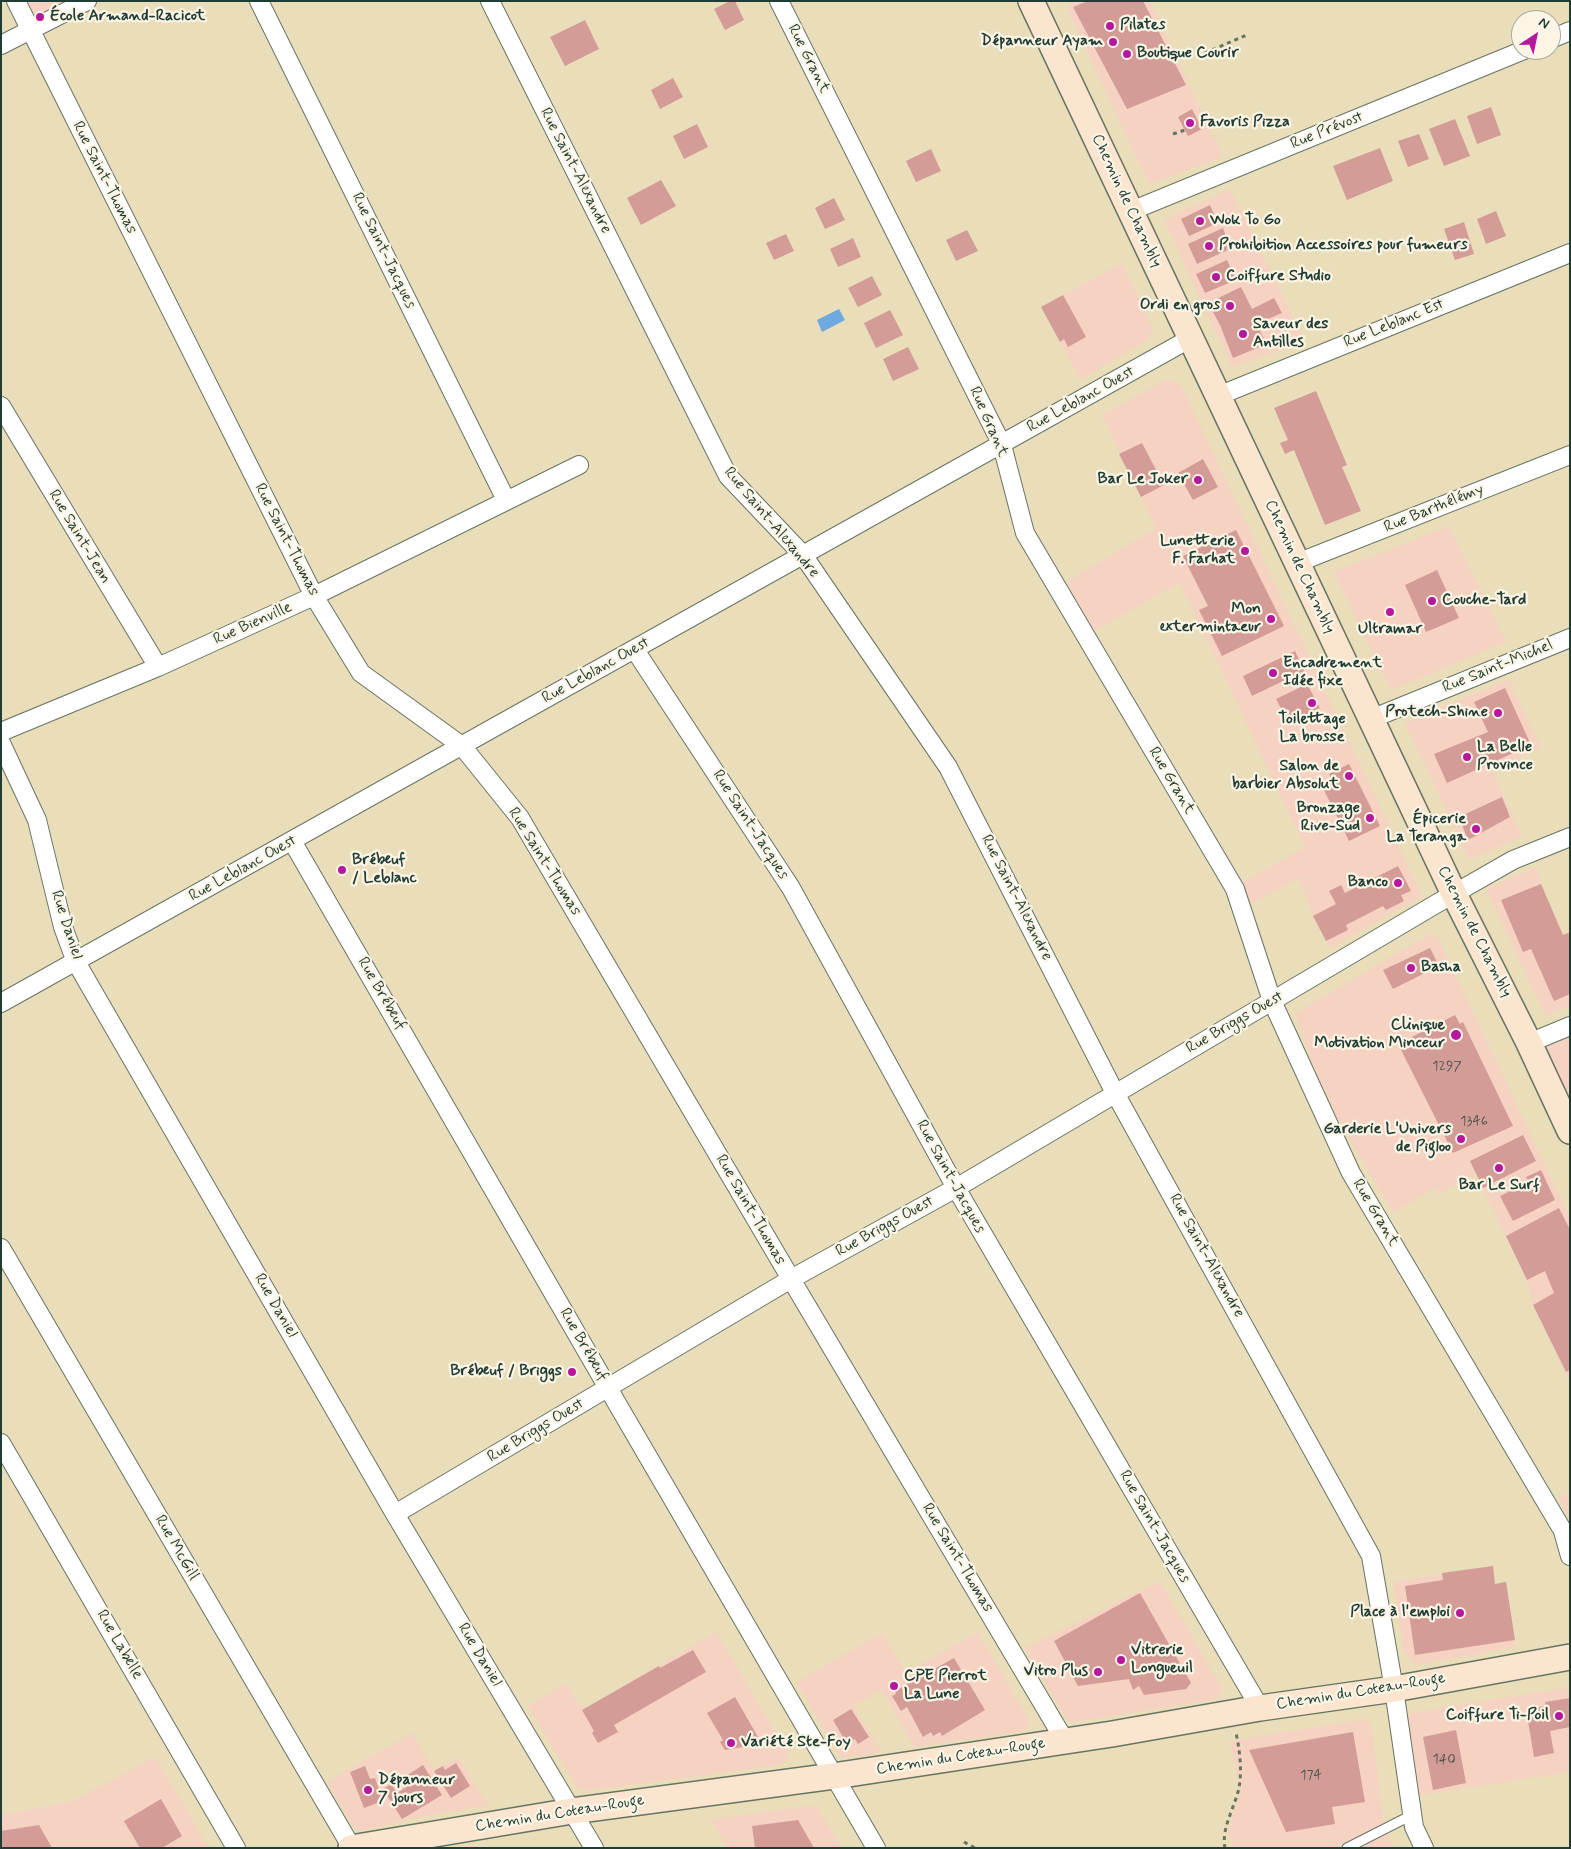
<!DOCTYPE html>
<meta charset="utf-8">
<style>
body{margin:0}
#map{position:relative;width:1571px;height:1849px;overflow:hidden;background:#eaddb9;font-family:Mynerve,sans-serif}
canvas{display:block}
.frame{position:absolute;inset:0;border:2px solid #1f3d34;pointer-events:none}
.north{position:absolute;left:1511px;top:10px;width:50px;height:50px;box-sizing:border-box;background:#fcf5e5;border:1px solid #a4ab9e;border-radius:50%;rotate:34deg;font-size:14px;font-weight:700;line-height:20px;text-align:center;color:#1f3d34}
.north::after{content:'';display:block;margin:auto;width:18px;height:22px;background:#b5179e;clip-path:polygon(50% 0,100% 100%,50% 72%,0 100%)}
</style>
<div id="map">
<canvas width="1571" height="1849"></canvas>
<div class="frame"></div>
<div class="north">N</div>
</div>
<script>
const g = document.querySelector('canvas').getContext('2d');
g.lineJoin = 'round';
function fillPath(path, color) { g.fillStyle = color; g.fill(path, 'evenodd'); }
function trace(path, color, width, dash) { g.strokeStyle = color; g.lineWidth = width; g.lineCap = dash ? 'butt' : 'round'; g.setLineDash(dash || []); g.stroke(path); }
function drawText(font, color, halo, rows, align = 'center') {
  g.font = font + ' Mynerve,sans-serif'; g.lineWidth = 4.5; g.setLineDash([]); g.textBaseline = 'middle'; g.strokeStyle = halo; g.fillStyle = color; for (const [text, x, y, turn = 0] of rows) {
    g.save(); g.translate(x, y); g.rotate((+turn || 0) * Math.PI / 180); g.textAlign = isNaN(turn) ? turn : align; if (halo) g.strokeText(text, 0, 0); g.fillText(text, 0, 0); g.restore();
  }
}
fillPath(new Path2D(`
 M16,1H87L30,30Z
 M1072,1H1150L1223,157L1149,184L1068,11Z
 M1230,189L1305,342L1232,367L1164,220Z
 M1122,263L1153,329L1149,339L1080,380L1041,307Z
 M1168,379L1180,383L1422,896L1331,948L1313,916L1299,878L1250,904L1241,883L1305,847L1180,583L1093,631L1066,582L1156,528L1102,415Z
 M1449,526L1506,642L1391,690L1334,572Z
 M1509,679L1541,748L1492,770L1522,837L1469,859L1405,723Z
 M1536,867L1541,884L1563,935L1570,932V1006L1546,1016L1486,889Z
 M1436,934L1570,1218V1382L1533,1305L1527,1280L1476,1174L1439,1194L1435,1188L1393,1213L1330,1105L1311,1060L1296,1013L1428,935Z
 M1570,1026V1131L1529,1043Z
 M1570,1492V1519L1558,1498Z
 M1493,1566L1495,1584L1506,1582L1515,1647L1415,1665L1404,1652L1393,1582Z
 M1160,1581L1221,1687V1693L1217,1699L1073,1722L1066,1718L1025,1648Z
 M716,1632L787,1752L786,1761L782,1765L589,1790L578,1789L528,1706L566,1683L582,1710Z
 M978,1632L1028,1719V1725L1024,1731L915,1747L881,1690L853,1706L882,1752L847,1758L840,1757L796,1682L882,1633L906,1673Z
 M1570,1687V1772L1414,1796L1406,1723L1411,1713Z
 M1365,1719L1372,1727L1383,1821L1393,1848H1234L1228,1834L1240,1790L1230,1741Z
 M412,1733L434,1771L458,1757L488,1805L405,1820L361,1831L353,1827L327,1782Z
 M155,1757L209,1848H1V1815L71,1802Z
 M811,1806L818,1808L842,1848H728L711,1819Z`), '#f5d2c2');
fillPath(new Path2D(`
 M839,309L845,320L822,332L817,320Z`), '#6ea9df');
fillPath(new Path2D(`
 M730,1H735L744,20L725,30L714,9Z
 M1088,1H1143L1186,85L1127,109L1073,7Z
 M585,20L599,49L565,66L550,37Z
 M673,78L683,97L660,109L651,90Z
 M1491,107L1501,135L1477,144L1467,116Z
 M1192,109L1202,129L1188,136L1178,117Z
 M1455,119L1470,156L1444,166L1429,129Z
 M697,124L708,147L684,159L673,136Z
 M1419,134L1429,159L1408,167L1398,141Z
 M1380,148L1393,181L1347,200L1333,166Z
 M931,149L941,171L916,182L906,161Z
 M661,180L676,206L641,225L627,198Z
 M834,198L845,220L825,229L815,208Z
 M1210,205L1218,223L1189,236L1181,219Z
 M1496,211L1506,236L1486,244L1477,219Z
 M1464,222L1474,254L1455,260L1444,229Z
 M1223,228L1230,249L1197,264L1188,244Z
 M967,230L978,251L956,261L946,240Z
 M786,234L794,251L774,260L766,243Z
 M853,238L861,257L838,267L830,249Z
 M1227,260L1236,280L1205,293L1196,274Z
 M872,276L882,295L858,307L848,288Z
 M1241,287L1252,309L1274,298L1282,313L1256,324L1267,344L1233,358L1220,325L1208,303Z
 M1063,295L1086,337L1068,347L1064,339L1060,342L1041,307Z
 M890,310L903,335L876,348L864,323Z
 M908,347L919,369L893,381L883,359Z
 M1316,391L1347,465L1342,467L1361,511L1325,525L1294,450L1285,454L1280,443L1288,440L1274,408Z
 M1142,443L1164,485L1141,497L1119,454Z
 M1203,459L1218,487L1193,500L1178,473Z
 M1236,530L1284,626L1222,656L1199,610L1208,606L1183,556Z
 M1437,570L1459,618L1426,632L1405,585Z
 M1295,651L1304,671L1252,696L1243,676Z
 M1307,684L1320,708L1289,724L1276,699Z
 M1505,688L1531,745L1447,783L1434,754L1488,732L1474,702Z
 M1349,764L1380,826L1349,841L1322,786L1332,781L1329,774Z
 M1502,797L1510,817L1468,840L1459,817Z
 M1398,866L1411,891L1401,895L1404,901L1386,910L1383,906L1346,925L1348,930L1326,941L1313,916L1336,904L1329,891L1341,885L1345,893Z
 M1541,884L1563,935L1570,932V994L1554,1001L1531,949L1523,952L1501,900Z
 M1430,948L1439,966L1393,989L1383,970Z
 M1455,1015L1460,1024L1463,1022L1513,1126L1453,1153L1398,1044Z
 M1523,1135L1536,1161L1483,1188L1470,1161Z
 M1541,1170L1555,1200L1513,1221L1500,1196L1529,1182L1526,1177Z
 M1559,1208L1570,1230V1370L1566,1372L1533,1305L1554,1293L1545,1271L1527,1280L1506,1236Z
 M1493,1566L1495,1584L1506,1582L1515,1640L1415,1655L1405,1586L1443,1580L1442,1573Z
 M1140,1593L1191,1683L1186,1689L1144,1695L1139,1686L1133,1690L1129,1679L1078,1686L1054,1641Z
 M693,1650L706,1672L614,1725L618,1732L598,1743L592,1733L594,1731L582,1710L659,1666L660,1668Z
 M954,1658L985,1710L942,1736L940,1732L933,1736L931,1732L923,1737L907,1707L901,1711L892,1696L896,1694L895,1691Z
 M735,1697L762,1744L725,1750L720,1742L723,1740L707,1713Z
 M1570,1698V1727L1550,1731L1554,1753L1534,1757L1526,1709L1546,1706L1545,1702Z
 M851,1709L869,1737L858,1744L855,1739L847,1744L833,1720Z
 M1456,1730L1466,1783L1433,1790L1423,1737Z
 M1353,1732L1365,1802L1332,1807L1335,1824L1286,1832L1249,1750Z
 M456,1763L470,1786L451,1798L434,1771L443,1766L445,1770Z
 M423,1765L442,1795L402,1819L383,1789L391,1784L397,1793L408,1786L403,1778Z
 M365,1766L370,1779L375,1778L383,1801L364,1808L350,1772Z
 M161,1799L182,1836L162,1848H140L124,1821Z
 M798,1820L814,1848H755L752,1826Z
 M39,1825L52,1848H1V1831Z`), '#d49c97');
const lane = new Path2D(`
 M1347,1848L1412,1815`);
const street = new Path2D(`
 M16,1L314,596L361,673L462,746L520,818L791,1279L1065,1741
 M259,1L506,500
 M490,1L728,476L803,555L948,767L1115,1093L1371,1556L1394,1689L1414,1827L1424,1848
 M779,1L1002,445L1025,533L1235,889L1272,1001L1351,1173L1563,1531L1570,1556
 M1551,39L1570,31
 M1,45L87,1
 M1131,211L1524,50
 M1218,396L1570,253
 M1,406L158,667
 M1297,563L1570,455
 M635,650L791,888L956,1188L1260,1708
 M1371,719L1570,638
 M1,732L158,667L314,596L579,465
 M1,743L37,820L63,927L76,962L395,1514L594,1848
 M292,841L608,1388L876,1848
 M1,1003L1191,338
 M1529,1043L1570,1026
 M1,1248L352,1848
 M1,1443L236,1848
 M395,1514L791,1279L956,1188L1436,904L1513,860L1570,837`);
const secondary = new Path2D(`
 M1031,1L1454,894L1529,1043L1570,1131
 M351,1848L572,1811L834,1776L1112,1734L1260,1708L1394,1689L1570,1657`);
trace(lane, '#667563', 11);
trace(street, '#667563', 20);
trace(secondary, '#667563', 28);
trace(new Path2D(`
 M1205,53L1249,34
 M1173,134L1185,130
 M964,1842L975,1848
 M1225,1848C1221,1828 1235,1807 1239,1788C1242,1770 1240,1751 1236,1733`), '#667563', 3, [4, 4]);
trace(lane, '#fff', 9);
trace(street, '#fff', 18);
trace(secondary, '#fbe5cf', 25);
for (const [x, y, r, color] of [
 [40,17,5,"#b5179e"],
 [1110,26,5,"#b5179e"],
 [1113,42,5,"#b5179e"],
 [1127,54,5,"#b5179e"],
 [1190,123,5,"#b5179e"],
 [1200,221,5,"#b5179e"],
 [1209,246,5,"#b5179e"],
 [1216,277,5,"#b5179e"],
 [1230,306,5,"#b5179e"],
 [1243,334,5,"#b5179e"],
 [1198,480,5,"#b5179e"],
 [1245,551,5,"#b5179e"],
 [1432,601,5,"#b5179e"],
 [1390,612,5,"#b5179e"],
 [1271,619,5,"#b5179e"],
 [1273,673,5,"#b5179e"],
 [1312,703,5,"#b5179e"],
 [1498,713,5,"#b5179e"],
 [1467,757,5,"#b5179e"],
 [1349,776,5,"#b5179e"],
 [1370,818,5,"#b5179e"],
 [1476,829,5,"#b5179e"],
 [342,870,5,"#b5179e"],
 [1398,883,5,"#b5179e"],
 [1411,968,5,"#b5179e"],
 [1456,1035,6,"#b5179e"],
 [1461,1139,5,"#b5179e"],
 [1499,1168,5,"#b5179e"],
 [572,1372,5,"#b5179e"],
 [1460,1613,5,"#b5179e"],
 [1121,1660,5,"#b5179e"],
 [1098,1672,5,"#b5179e"],
 [894,1686,5,"#b5179e"],
 [1559,1716,5,"#b5179e"],
 [731,1743,5,"#b5179e"],
 [368,1790,5,"#b5179e"]
]) { const dot = new Path2D(); dot.arc(x, y, r, 0, 2 * Math.PI); g.fillStyle = color; g.fill(dot); trace(dot, '#fcf5e5', 2); }
drawText('14px', '#4c554d', null, [
 ["1297",1447,1067],
 ["1346",1474,1122],
 ["140",1444,1760],
 ["174",1311,1776]
]);
drawText('bold 16px', '#1f3d34', '#fcf5e5', [
 ["École Armand-Racicot",50,17],
 ["Pilates",1120,26],
 ["Dépanneur Ayam",1103,42,"right"],
 ["Boutique Courir",1137,54],
 ["Favoris Pizza",1200,123],
 ["Wok To Go",1210,221],
 ["Prohibition Accessoires pour fumeurs",1219,246],
 ["Coiffure Studio",1226,277],
 ["Ordi en gros",1220,306,"right"],
 ["Saveur des",1253,325],
 ["Antilles",1253,343],
 ["Bar Le Joker",1188,480,"right"],
 ["Lunetterie",1235,542,"right"],
 ["F. Farhat",1235,560,"right"],
 ["Couche-Tard",1442,601],
 ["Mon",1261,610,"right"],
 ["extermintaeur",1261,628,"right"],
 ["Ultramar",1390,630,"center"],
 ["Encadrement",1283,664],
 ["Idée fixe",1283,682],
 ["Protech-Shine",1488,713,"right"],
 ["Toilettage",1312,720,"center"],
 ["La brosse",1312,738,"center"],
 ["La Belle",1477,748],
 ["Province",1477,766],
 ["Salon de",1339,767,"right"],
 ["barbier Absolut",1339,785,"right"],
 ["Bronzage",1360,809,"right"],
 ["Rive-Sud",1360,827,"right"],
 ["Épicerie",1466,820,"right"],
 ["La Teranga",1466,838,"right"],
 ["Brébeuf",352,861],
 ["/ Leblanc",352,879],
 ["Banco",1388,883,"right"],
 ["Basha",1421,968],
 ["Clinique",1445,1026,"right"],
 ["Motivation Minceur",1445,1044,"right"],
 ["Garderie L'Univers",1451,1130,"right"],
 ["de Pigloo",1451,1148,"right"],
 ["Bar Le Surf",1499,1186,"center"],
 ["Brébeuf / Briggs",562,1372,"right"],
 ["Place à l'emploi",1450,1613,"right"],
 ["Vitrerie",1131,1651],
 ["Longueuil",1131,1669],
 ["Vitro Plus",1088,1672,"right"],
 ["CPE Pierrot",904,1677],
 ["La Lune",904,1695],
 ["Coiffure Ti-Poil",1549,1716,"right"],
 ["Variété Ste-Foy",741,1743],
 ["Dépanneur",378,1781],
 ["7 jours",378,1799]
], 'left');
drawText('16px', '#1f3d34', '#fcf5e5', [
 ["Rue Grant",808,59,63],
 ["Rue Prévost",1327,131,-22],
 ["Rue Saint-Alexandre",575,171,63],
 ["Rue Saint-Thomas",104,178,63],
 ["Chemin de Chambly",1126,201,65],
 ["Rue Saint-Jacques",383,251,64],
 ["Rue Leblanc Est",1394,324,-22],
 ["Rue Leblanc Ouest",1081,400,-29],
 ["Rue Grant",988,422,66],
 ["Rue Barthélémy",1434,509,-22],
 ["Rue Saint-Alexandre",771,523,50],
 ["Rue Saint-Jean",79,537,59],
 ["Rue Saint-Thomas",286,540,63],
 ["Chemin de Chambly",1299,567,65],
 ["Rue Bienville",253,624,-24],
 ["Rue Saint-Michel",1498,667,-22],
 ["Rue Leblanc Ouest",596,671,-29],
 ["Rue Grant",1171,781,59],
 ["Rue Saint-Jacques",750,825,57],
 ["Rue Saint-Thomas",544,862,58],
 ["Rue Leblanc Ouest",243,869,-29],
 ["Rue Saint-Alexandre",1016,898,63],
 ["Rue Daniel",66,925,72],
 ["Chemin de Chambly",1474,932,63],
 ["Rue Brébeuf",381,994,60],
 ["Rue Briggs Ouest",1235,1023,-30],
 ["Rue Saint-Jacques",950,1177,61],
 ["Rue Saint-Thomas",750,1210,60],
 ["Rue Grant",1375,1213,59],
 ["Rue Briggs Ouest",885,1227,-29],
 ["Rue Saint-Alexandre",1206,1256,61],
 ["Rue Daniel",275,1306,60],
 ["Rue Brébeuf",583,1345,60],
 ["Rue Briggs Ouest",536,1431,-31],
 ["Rue Saint-Jacques",1154,1527,60],
 ["Rue McGill",176,1548,60],
 ["Rue Saint-Thomas",957,1558,59],
 ["Rue Labelle",119,1645,60],
 ["Rue Daniel",479,1655,59],
 ["Chemin du Coteau-Rouge",1361,1692,-9],
 ["Chemin du Coteau-Rouge",961,1757,-9],
 ["Chemin du Coteau-Rouge",560,1814,-9]
]);
</script>
